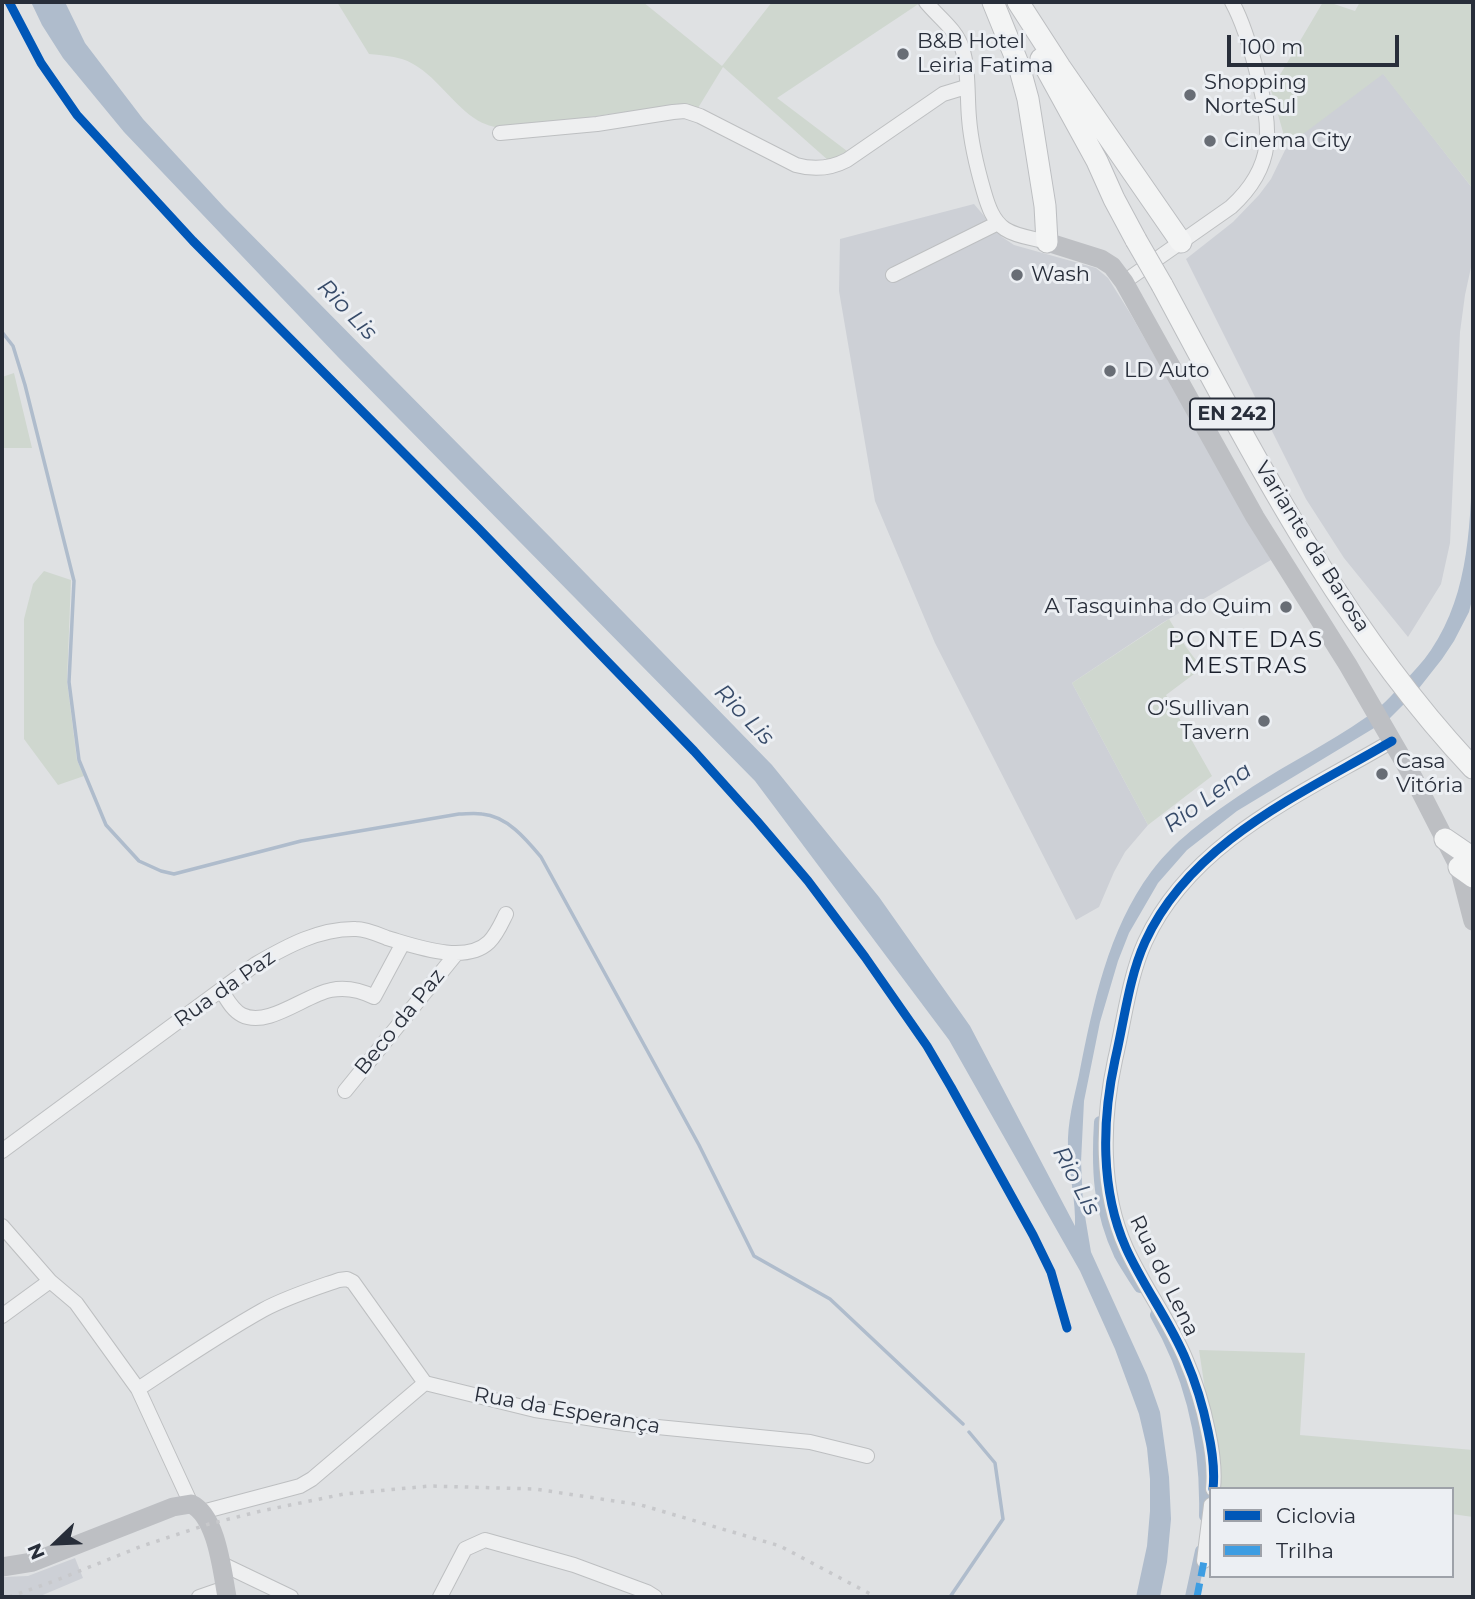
<!DOCTYPE html>
<meta charset="utf-8">
<style>
body{margin:0}
#map{position:relative;width:1475px;height:1599px;overflow:hidden;background:#dfe1e3;font-family:Montserrat,sans-serif}
canvas{display:block}
.frame{position:absolute;inset:0;border:4px solid #282e3a;pointer-events:none}
.legend{position:absolute;left:1209px;top:1487px;width:245px;height:91px;box-sizing:border-box;background:#eceff3;border:2px solid #9ea2a9;margin:0;padding:9px 12px;list-style:none;font-size:21px;color:#282e3a}
.legend li{display:flex;align-items:center;gap:14px;height:35px}
.legend b{width:35px;border:2px solid #9ea2a9}
.north{position:absolute;left:21px;top:1508px;width:70px;height:70px;-webkit-text-stroke:5px #eceff3;paint-order:stroke;rotate:247deg;font-size:19px;font-weight:700;line-height:28px;text-align:center;color:#282e3a}
.north::after{content:'';display:block;margin:auto;width:24px;height:32px;background:#282e3a;clip-path:polygon(50% 0,100% 100%,50% 72%,0 100%)}
.scale{position:absolute;left:1227px;top:35px;width:172px;height:32px;box-sizing:border-box;border:4px solid #282e3a;border-top:0;padding-left:9px;font-size:21px;line-height:24px;white-space:nowrap;color:#282e3a;-webkit-text-stroke:5px #eceff3;paint-order:stroke}
</style>
<div id="map">
<canvas width="1475" height="1599"></canvas>
<div class="frame"></div>
<ul class="legend">
<li><b style="height:9px;background:#0057b8"></b>Ciclovia</li>
<li><b style="height:9px;background:#3d9de2"></b>Trilha</li>
</ul>
<div class="north">N</div>
<div class="scale">100 m</div>
</div>
<script>
const g = document.querySelector('canvas').getContext('2d');
g.lineJoin = 'round';
function fillPath(path, color) { g.fillStyle = color; g.fill(path, 'evenodd'); }
function trace(path, color, width, dash) { g.strokeStyle = color; g.lineWidth = width; g.lineCap = dash ? 'butt' : 'round'; g.setLineDash(dash || []); g.stroke(path); }
function drawText(font, color, halo, rows, align = 'center') {
  g.font = font + ' Montserrat,sans-serif'; g.lineWidth = 6; g.setLineDash([]); g.textBaseline = 'middle'; g.strokeStyle = halo; g.fillStyle = color; for (const [text, x, y, turn = 0] of rows) {
    g.save(); g.translate(x, y); g.rotate((+turn || 0) * Math.PI / 180); g.textAlign = isNaN(turn) ? turn : align; if (halo) g.strokeText(text, 0, 0); g.fillText(text, 0, 0); g.restore();
  }
}
fillPath(new Path2D(`
 M1383,73L1473,189V258L1465,295L1460,332L1450,543L1441,584L1408,637L1344,558L1306,499L1186,259L1233,222L1259,195L1271,179L1288,144Z
 M974,204L1002,237L1014,245L1096,268L1108,278L1130,313L1271,560L1162,623L1072,683L1148,825L1125,852L1114,872L1099,907L1076,920L935,643L875,501L839,291L840,239Z
 M75,1558L83,1578L38,1597H2V1577L28,1576Z`), '#cdd0d6');
fillPath(new Path2D(`
 M337,2H643L722,66L772,2H919L920,3L777,98L847,151L829,161L723,67L698,108L674,105L505,129C494,127 484,125 474,118C449,101 432,69 402,59C391,56 380,55 369,54Z
 M1323,2H1328L1355,11L1360,2H1473V189L1383,74L1287,146L1271,90Z
 M14,373L32,448H2V377Z
 M44,571L71,580L67,681L77,760L84,776L58,785L24,739V619L33,584Z
 M1169,619L1186,647L1202,668L1166,695L1212,776L1148,825L1072,683Z
 M1199,1350L1305,1353L1300,1435L1473,1450V1517L1452,1514V1489L1220,1488Z`), '#cfd7cf');
fillPath(new Path2D(`
 M31,2H65L85,43L143,119L224,207L553,540L772,765L879,897L970,1026L1075,1226C1076,1201 1069,1174 1068,1148C1067,1123 1074,1098 1079,1075C1093,1004 1108,930 1151,872C1178,836 1215,812 1252,787C1289,763 1329,743 1365,718C1380,709 1392,695 1404,682C1413,672 1423,662 1431,650C1471,591 1470,519 1473,451V596L1469,612L1454,641L1442,659L1416,692L1389,719L1237,811L1187,850L1158,883L1129,933L1118,961L1100,1022L1084,1101L1081,1162L1083,1204L1091,1252L1147,1375L1160,1412L1169,1477L1171,1519L1167,1562L1160,1597H1136L1147,1546L1150,1511V1479L1147,1448L1139,1414L1115,1349L1080,1271L949,1040L755,781L338,357L124,132L63,58L42,25Z`), '#afbccc');
trace(new Path2D(`
 M2,332L13,346L25,385L74,581L69,682L79,760L106,825L139,861L161,871L174,874L301,841L459,814C466,814 474,813 482,814C507,816 526,839 541,857L699,1145L754,1256L830,1299L963,1424
 M950,1597L1003,1519L995,1463L969,1432`), '#afbccc', 3.5);
trace(new Path2D(`
 M1100,1122C1097,1170 1099,1210 1120,1255C1126,1266 1133,1276 1140,1287
 M1156,1315C1192,1377 1207,1445 1205,1516
 M1191,1597L1201,1551`), '#afbccc', 12);
const street = new Path2D(`
 M926,2C938,17 956,29 962,48C969,69 967,96 969,118C971,144 977,168 984,192C988,206 993,221 1005,229C1017,237 1034,238 1047,242
 M500,133L597,124L673,112L685,111L700,116L796,165C814,170 830,169 847,160L943,94L966,87
 M893,275L998,223
 M1124,282L1231,207C1277,165 1271,128 1257,73C1251,49 1244,24 1232,2
 M221,990C227,999 232,1010 242,1015C268,1028 305,995 331,990C346,987 360,990 374,997L403,943
 M345,1091L456,954
 M2,1151L256,964C287,946 320,928 356,929C366,929 377,934 387,938C415,946 465,965 489,942C497,934 501,924 506,914
 M2,1226L50,1281L76,1303L138,1389L191,1504
 M2,1316L50,1281
 M138,1389C179,1362 220,1334 263,1310C287,1297 313,1289 339,1280L347,1279L353,1282L425,1383L535,1410L627,1424L810,1442L867,1456
 M1213,1489C1215,1470 1212,1449 1208,1431C1203,1406 1196,1383 1186,1360C1170,1321 1143,1286 1126,1248C1100,1190 1102,1120 1115,1060C1124,1022 1129,977 1145,942C1191,841 1302,794 1392,741
 M202,1512L300,1486L312,1479L425,1383
 M1204,1561L1211,1505
 M220,1563L291,1597
 M199,1597L225,1588
 M440,1597L465,1549L485,1540L574,1565L647,1592L655,1597`);
const primary = new Path2D(`
 M993,2L1019,66L1028,99L1045,206L1047,242
 M1018,2L1060,67L1181,242
 M1041,59L1097,161L1114,199L1136,240
 M1162,285C1253,454 1341,628 1473,768
 M1445,839L1473,858
 M1459,867L1473,877`);
trace(street, '#bdbfc1', 16);
trace(primary, '#bcbec1', 23);
trace(street, '#eeeff0', 14);
trace(new Path2D(`
 M1047,242L1101,259L1112,266L1124,282L1255,517L1348,665L1414,779L1459,867L1473,921
 M2,1567L33,1562L173,1507L191,1504C217,1516 222,1571 227,1597`), '#bdbfc3', 19);
trace(primary, '#f3f4f4', 21);
trace(new Path2D(`
 M9,1597L57,1580L142,1546L209,1524L261,1511L344,1494L430,1486L535,1489L641,1505L780,1546L876,1597`), '#c7c8cb', 3.5, [3.5, 7]);
const primaryBridge = new Path2D(`
 M1136,240L1162,285`);
trace(primaryBridge, '#bcbec1', 23, []);
trace(primaryBridge, '#f3f4f4', 21);
trace(new Path2D(`
 M1197,1597L1204,1561`), '#3d9de2', 7, [14, 7]);
trace(new Path2D(`
 M9,2L41,63L77,115L193,241L479,529L694,751L757,821L808,881L865,957L927,1046L951,1087L1033,1235L1051,1272L1067,1328
 M1213,1489C1215,1470 1212,1449 1208,1431C1203,1406 1196,1383 1186,1360C1170,1321 1143,1286 1126,1248C1100,1190 1102,1120 1115,1060C1124,1022 1129,977 1145,942C1191,841 1302,794 1392,741`), '#0057b8', 9);
for (const [x, y, r, color] of [
 [903,54,7,"#686d75"],
 [1190,95,7,"#686d75"],
 [1210,141,7,"#686d75"],
 [1017,275,7,"#686d75"],
 [1110,371,7,"#686d75"],
 [1286,607,7,"#686d75"],
 [1264,721,7,"#686d75"],
 [1382,774,7,"#686d75"]
]) { const dot = new Path2D(); dot.arc(x, y, r, 0, 2 * Math.PI); g.fillStyle = color; g.fill(dot); trace(dot, '#eceff3', 2.5); }
for (const [x, y, w] of [
 [1232,414,84]
]) { const box = new Path2D(); box.roundRect(x - w / 2, y - 15.5, w, 31, 5); g.fillStyle = '#eceff3'; g.fill(box); trace(box, '#282e3a', 2); }
drawText('bold 19px', '#282e3a', null, [
 ["EN 242",1232,414]
]);
drawText('21px', '#282e3a', '#eceff3', [
 ["B&B Hotel",917,42],
 ["Leiria Fatima",917,66],
 ["Shopping",1204,83],
 ["NorteSul",1204,107],
 ["Cinema City",1224,141],
 ["Wash",1031,275],
 ["LD Auto",1124,371],
 ["A Tasquinha do Quim",1272,607,"right"],
 ["O'Sullivan",1250,709,"right"],
 ["Tavern",1250,733,"right"],
 ["Casa",1396,762],
 ["Vitória",1396,786]
], 'left');
drawText('21px', '#282e3a', '#eceff3', [
 ["Variante da Barosa",1312,547,58],
 ["Rua da Paz",225,989,-35],
 ["Beco da Paz",400,1022,-51],
 ["Rua do Lena",1164,1276,64],
 ["Rua da Esperança",567,1411,10]
]);
drawText('italic 23px', '#374b69', '#eceff3', [
 ["Rio Lis",347,310,46],
 ["Rio Lis",744,715,46],
 ["Rio Lena",1208,798,-36],
 ["Rio Lis",1076,1181,62]
]);
g.letterSpacing = '2px';
drawText('23px', '#1a1f2b', '#eceff3', [
 ["PONTE DAS",1246,640],
 ["MESTRAS",1246,666]
]);
g.letterSpacing = '0px';
</script>
